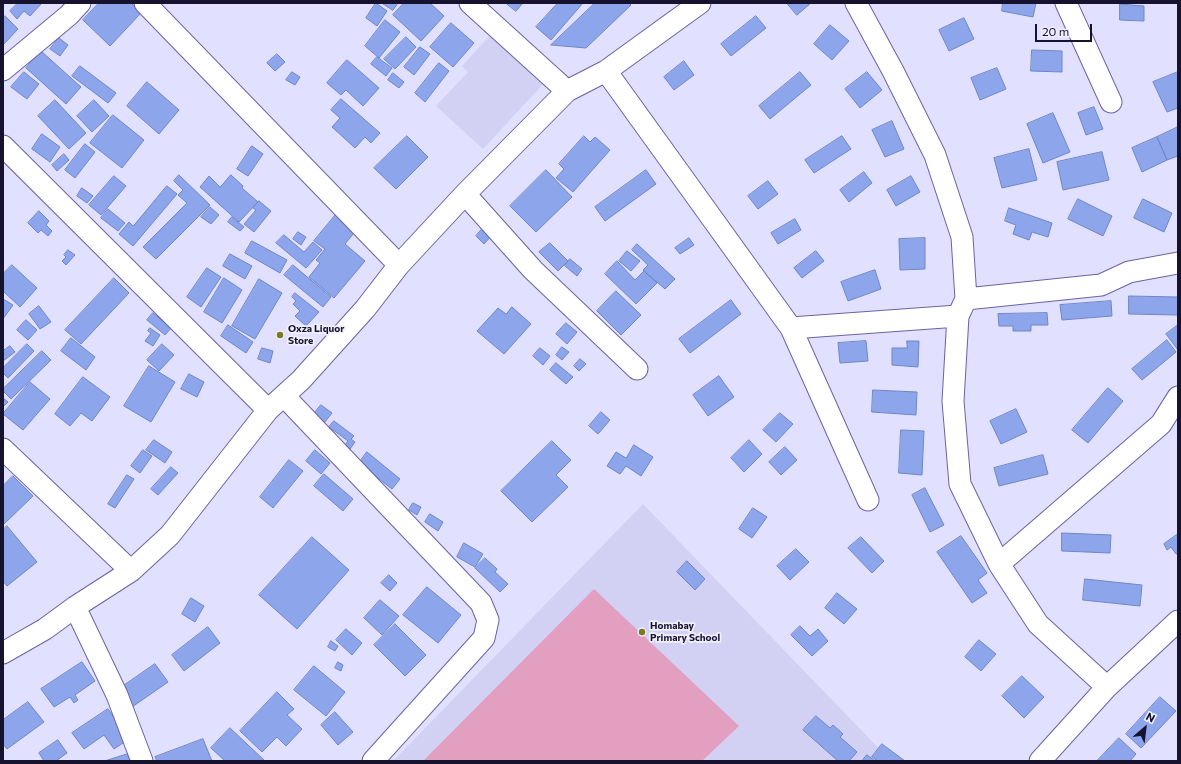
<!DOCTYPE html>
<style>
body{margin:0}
#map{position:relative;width:1181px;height:764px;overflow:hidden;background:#e2e0ff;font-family:Commissioner,sans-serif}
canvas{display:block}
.frame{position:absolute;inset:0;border:4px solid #17132e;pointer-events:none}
.north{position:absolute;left:1125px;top:708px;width:40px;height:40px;-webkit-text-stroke:3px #f0effe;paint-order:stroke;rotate:28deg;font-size:11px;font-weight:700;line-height:16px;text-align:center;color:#17132e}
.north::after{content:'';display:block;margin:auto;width:14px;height:18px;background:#17132e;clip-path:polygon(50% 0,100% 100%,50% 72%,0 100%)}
.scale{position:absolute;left:1035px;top:24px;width:57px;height:18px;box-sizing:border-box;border:2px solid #17132e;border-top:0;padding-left:5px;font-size:12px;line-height:14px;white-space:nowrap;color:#17132e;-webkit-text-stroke:3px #f0effe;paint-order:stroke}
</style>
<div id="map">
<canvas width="1181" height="764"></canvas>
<div class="frame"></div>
<div class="north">N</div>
<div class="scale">20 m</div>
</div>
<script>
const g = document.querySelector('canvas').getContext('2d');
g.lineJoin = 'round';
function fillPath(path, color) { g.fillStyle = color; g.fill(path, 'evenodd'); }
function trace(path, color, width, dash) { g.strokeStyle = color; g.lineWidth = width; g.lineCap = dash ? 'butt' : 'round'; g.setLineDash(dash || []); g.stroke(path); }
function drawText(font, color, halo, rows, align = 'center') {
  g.font = font + ' Commissioner,sans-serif'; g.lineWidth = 3.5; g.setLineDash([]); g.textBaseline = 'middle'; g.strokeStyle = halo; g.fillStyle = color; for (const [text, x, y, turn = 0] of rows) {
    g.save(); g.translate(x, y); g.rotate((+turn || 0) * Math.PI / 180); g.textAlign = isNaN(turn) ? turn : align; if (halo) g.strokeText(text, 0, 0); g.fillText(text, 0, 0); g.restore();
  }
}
fillPath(new Path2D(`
 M493,32L546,81L483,149L436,106L468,72L462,66Z
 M643,504L891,761H393Z`), '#d3d1f3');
fillPath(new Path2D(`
 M594,589L739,726L702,761H423Z`), '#e29fc0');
const building = new Path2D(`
 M18,3H42L30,16L24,11L17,19L10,11Z
 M99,3H131L141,13L110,46L83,20Z
 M376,3L387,11L377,26L366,18Z
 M382,3H398L393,10Z
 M404,3H430L444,16L421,41L393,15Z
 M506,3H523L516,11Z
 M558,3H583L551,40L536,27Z
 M595,3H629L631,5L586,48L551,45Z
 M787,3H811L797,15Z
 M1003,3H1036L1033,17L1002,11Z
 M1120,4L1144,6V21L1120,20Z
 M5,16L18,29L3,45V18Z
 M756,16L766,28L731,56L721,44Z
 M964,18L974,39L949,51L939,30Z
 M385,20L400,32L379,58L365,46Z
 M451,23L474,43L453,67L430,47Z
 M830,25L849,41L832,60L814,44Z
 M406,37L416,47L395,69L384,59Z
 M59,38L68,45L60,56L50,49Z
 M420,47L430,54L414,75L404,67Z
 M1032,50L1062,51V72L1031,71Z
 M41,51L81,87L66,104L26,68Z
 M277,54L285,62L275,71L267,63Z
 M377,57L392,68L386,76L371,64Z
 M347,60L379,88L363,106L346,90L341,95L327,83Z
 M684,61L694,75L674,90L664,77Z
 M439,63L449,71L425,102L415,93Z
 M80,66L116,93L108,103L72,76Z
 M997,68L1006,89L980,100L971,78Z
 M24,72L39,84L27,99L11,87Z
 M292,72L300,77L295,85L286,80Z
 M800,72L811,85L770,119L759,106Z
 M867,72L882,90L860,108L845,89Z
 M1178,72V108L1167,112L1153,82Z
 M393,73L404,82L399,88L388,80Z
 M147,82L179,110L159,134L127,106Z
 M341,99L380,133L371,143L365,137L355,148L332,127L340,118L331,110Z
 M55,100L86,133L69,149L38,116Z
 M94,100L109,116L92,132L77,116Z
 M1094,107L1103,129L1086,135L1078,113Z
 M1053,113L1070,152L1043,163L1027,124Z
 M113,115L144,140L122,168L90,143Z
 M892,121L904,149L885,157L872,130Z
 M1178,127V156L1167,160L1157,137Z
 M42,134L60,147L50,162L32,149Z
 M407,136L428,157L396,189L374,168Z
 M584,136L590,142L595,137L610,150L573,192L556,178L564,169L559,164Z
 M842,136L851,149L814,173L805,160Z
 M1157,137L1167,160L1142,172L1132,148Z
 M85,144L95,152L75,178L65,170Z
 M252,146L263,154L248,176L237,169Z
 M1029,149L1037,180L1002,188L994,158Z
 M1102,152L1109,180L1063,190L1057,162Z
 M64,154L69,160L57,171L52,165Z
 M546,170L572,197L536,232L510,206Z
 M646,170L656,184L605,221L595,207Z
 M864,172L872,183L849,202L840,190Z
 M179,175L210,205L156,259L143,247L187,203L178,195L183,190L174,181Z
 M231,175L243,186L242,188L258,202L239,222L200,187L209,176L220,187Z
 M114,176L126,186L101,215L89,205Z
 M911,176L920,192L896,206L887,190Z
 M768,181L778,194L758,209L748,196Z
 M167,186L177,194L133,246L119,234L129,222L133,226Z
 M82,188L93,196L87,203L77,196Z
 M1078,199L1112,216L1103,236L1068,219Z
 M1143,199L1172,213L1164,232L1134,218Z
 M259,201L271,211L254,232L244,224L256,210L253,208Z
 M210,207L219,215L211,224L201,217Z
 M1009,208L1052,223L1048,237L1032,232L1029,240L1013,234L1016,225L1005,221Z
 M108,209L125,223L118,231L101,218Z
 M39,211L49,221L46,225L52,231L48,236L41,230L38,233L28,223Z
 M338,212L358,228L345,244L365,261L334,298L309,277L320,263L316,260L325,249L314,241Z
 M232,217L244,227L240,231L228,222Z
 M795,219L801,230L778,244L771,233Z
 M483,228L492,235L484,244L476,236Z
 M298,232L306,237L301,245L293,239Z
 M284,235L304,252L313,242L322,250L306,268L276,243Z
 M689,238L694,245L680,254L675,248Z
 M925,238V269L900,270L899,239Z
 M252,241L287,260L280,273L245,253Z
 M550,243L568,261L558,271L539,252Z
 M637,244L675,279L665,289L643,270L648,265L632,250Z
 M68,250L75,255L66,265L62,261L66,257L64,255Z
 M627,251L640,261L631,271L619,261Z
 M816,251L824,261L802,278L794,268Z
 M230,254L252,266L245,279L223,266Z
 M570,259L582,269L577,276L565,266Z
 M617,261L635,280L644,271L657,283L636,304L605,274Z
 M12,265L37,288L20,307L3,291V274Z
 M293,265L331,297L323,307L284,275Z
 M207,268L221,277L201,307L187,297Z
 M875,270L881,289L848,301L841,282Z
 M114,278L129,293L81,344L65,330Z
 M224,278L242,290L222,323L204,312Z
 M259,279L282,293L255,339L232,326Z
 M616,291L641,315L621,335L597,311Z
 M295,293L319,312L306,326L295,316L300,311L293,304L296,301L292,297Z
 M1129,296L1178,297V315L1129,314Z
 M3,299L13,305L3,319Z
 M731,300L741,314L690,353L679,339Z
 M1111,301L1112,316L1062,320L1060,305Z
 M39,306L51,322L40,329L29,314Z
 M512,307L531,324L504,354L477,331L498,308L506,314Z
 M153,313L171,328L165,335L147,320Z
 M1047,313L1048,325H1031V331H1013V326H999L998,314Z
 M26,320L37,330L28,340L17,330Z
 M566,323L577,332L567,344L556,334Z
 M228,325L253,342L246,353L221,336Z
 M1178,325V350L1166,334Z
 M150,328L160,335L153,346L145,341L151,333L148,331Z
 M71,338L95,357L86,370L61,351Z
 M1167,340L1176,352L1142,380L1132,369Z
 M866,341L868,361L840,363L838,343Z
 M907,341H919L918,367L892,365V348H907Z
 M27,344L34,351L8,378L3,373V368Z
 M162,344L174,355L159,371L147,360Z
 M10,346L15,352L3,361V351Z
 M562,347L569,352L562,360L556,355Z
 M262,348L273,351L270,363L258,359Z
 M540,348L550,356L543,365L533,356Z
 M42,351L51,360L11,399L3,391V389Z
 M580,359L586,364L579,371L574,366Z
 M556,363L573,377L566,384L550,370Z
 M149,366L175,382L151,422L124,406Z
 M189,374L204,382L197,397L181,389Z
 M719,376L734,397L708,416L693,395Z
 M83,377L110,397L92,421L81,413L70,426L55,414Z
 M30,382L50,399L23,430L3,414Z
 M1108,388L1123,401L1088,443L1072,430Z
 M873,390L917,392L916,415L872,412Z
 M3,398L8,402L3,407Z
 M321,405L332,413L324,423L313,415Z
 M1016,409L1027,432L1001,444L990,421Z
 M601,412L610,420L598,434L589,426Z
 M780,413L793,424L776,442L763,430Z
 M334,421L354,436L351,439L355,442L350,449L345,445L348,441L329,427Z
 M901,430L924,431L922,475L899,473Z
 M154,440L172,452L165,463L146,450Z
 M749,440L762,454L744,472L731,458Z
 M552,441L571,460L556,475L568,487L532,522L501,491Z
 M634,445L653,457L641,476L626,466L620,474L607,466L616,452L626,458Z
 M785,447L797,460L781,475L769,462Z
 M143,450L152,456L140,473L131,466Z
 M315,450L330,463L321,474L306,461Z
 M367,452L400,479L392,489L359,463Z
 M1043,455L1048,474L999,486L994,468Z
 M289,460L303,471L273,508L260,497Z
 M171,467L178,473L158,495L151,489Z
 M324,474L353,499L343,511L314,486Z
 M127,475L134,479L115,508L108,504Z
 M13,476L33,496L3,525V486Z
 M925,488L944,525L930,532L912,495Z
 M413,503L421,507L417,515L409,510Z
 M753,508L767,517L752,538L739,529Z
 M430,514L443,522L438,531L425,522Z
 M7,526L37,562L7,586L3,581V530Z
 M1062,533L1111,535L1110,553L1062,551Z
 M1178,534V553L1176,554L1171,547L1167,550L1164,544Z
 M961,536L987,573L978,580L987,593L972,603L937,552Z
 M312,537L349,570L297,629L259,595Z
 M861,537L884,561L872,573L848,548Z
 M464,543L483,554L475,567L457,557Z
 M796,549L809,562L790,580L777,566Z
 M485,558L497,569L495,572L508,584L500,592L475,568Z
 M687,561L705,579L695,590L677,572Z
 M389,575L397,583L390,591L381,583Z
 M1085,579L1142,585L1140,606L1083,600Z
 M427,587L461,615L438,643L403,615Z
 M837,593L857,609L844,624L825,608Z
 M191,598L204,606L195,622L182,614Z
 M380,600L399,616L382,635L364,618Z
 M395,624L426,655L405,676L374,645Z
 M800,626L810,636L818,629L828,641L812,656L791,635Z
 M208,627L220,643L184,671L172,655Z
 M346,629L362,643L352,655L336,640Z
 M979,640L996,654L981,671L965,657Z
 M331,641L338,646L335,651L328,647Z
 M82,662L95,681L75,695L78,700L74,703L70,697L54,707L41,689Z
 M338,662L343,665L341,671L335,668Z
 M155,664L168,682L132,707L119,689Z
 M314,666L345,692L326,716L294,690Z
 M1022,676L1044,697L1024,718L1002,696Z
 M277,692L294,709L287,715L302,729L286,746L277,737L262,752L240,731Z
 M1160,697L1176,711L1141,748L1126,734Z
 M28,702L44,722L7,749L3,744V720Z
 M108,709L129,739L114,749L104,735L84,749L72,733Z
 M335,712L353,732L338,745L321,725Z
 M816,716L830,728L833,725L843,734L840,737L857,752L849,761H838L803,730Z
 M230,728L265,761H225L211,748Z
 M1119,738L1136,754L1130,761H1097Z
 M203,739L212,761H157L155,757Z
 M58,740L67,753L56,761H44L39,753Z
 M882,744L905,761H878L872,757Z
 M128,754L130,761H105Z
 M867,755L875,761H862Z`);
fillPath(building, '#8da6eb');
trace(building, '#6e86c8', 1);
const minor = new Path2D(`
 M145,3L399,265
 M470,3L567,91
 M856,3L893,71L935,155L962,237L966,299L958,316L953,401L960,484L999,564L1038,624L1107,687
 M1066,3L1111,102
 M3,70L69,15L80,3
 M606,71L791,328L868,500
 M3,146L268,410
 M465,194L533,270L637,369
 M966,299L1101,285L1129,272L1178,263
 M791,328L958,316
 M284,396L481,603L488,620L484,638L373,761
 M3,449L131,571
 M999,564L1161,424L1178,397
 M75,607L117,695L142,761
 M3,653L45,629L75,607L131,571L170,535L268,410L301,380L365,309L399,265L465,194L567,91L606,71L700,3
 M1040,761L1107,687L1178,621`);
trace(minor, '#6b62a6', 23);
trace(minor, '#fff', 21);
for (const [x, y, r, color] of [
 [280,335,4,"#7c7a21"],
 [642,632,4,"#7c7a21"]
]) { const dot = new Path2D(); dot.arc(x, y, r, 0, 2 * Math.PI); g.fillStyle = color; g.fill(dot); trace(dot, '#f0effe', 1.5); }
drawText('bold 10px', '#17132e', '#f0effe', [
 ["Oxza Liquor",288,329],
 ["Store",288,341],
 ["Homabay",650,626],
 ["Primary School",650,638]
], 'left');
</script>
